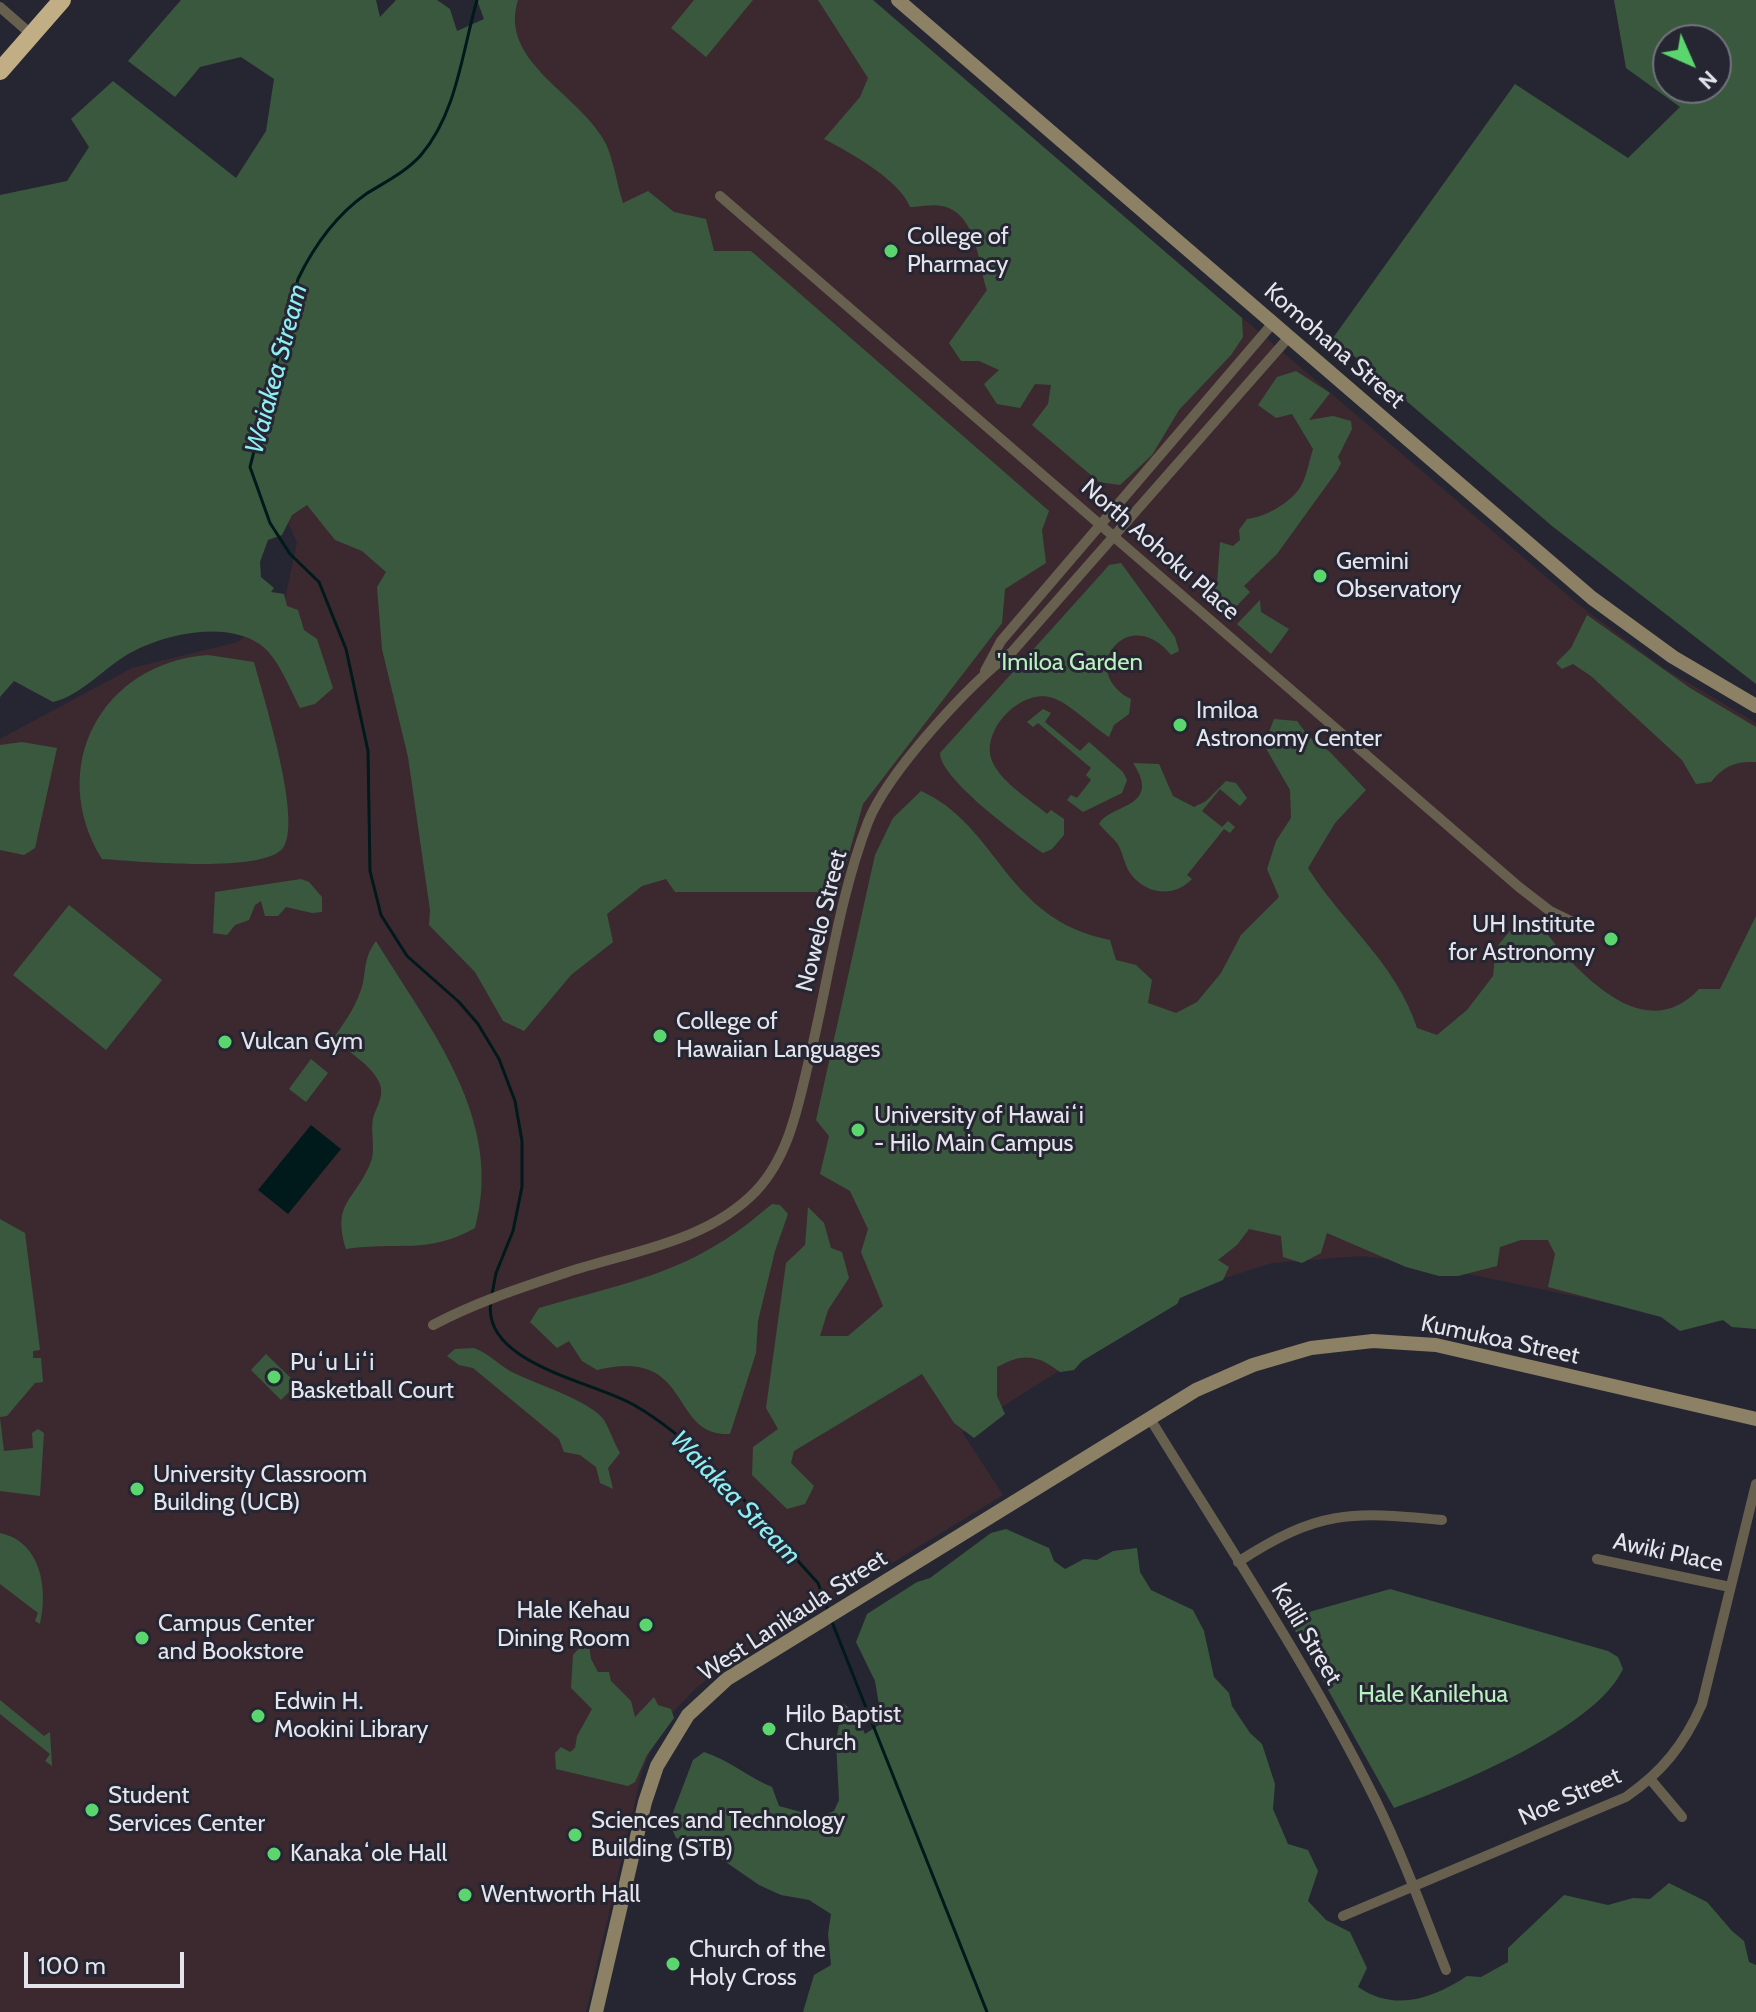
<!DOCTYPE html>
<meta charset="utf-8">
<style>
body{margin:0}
#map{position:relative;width:1756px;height:2012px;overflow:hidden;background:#262633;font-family:Cabin,sans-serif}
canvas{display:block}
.north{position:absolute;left:1652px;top:24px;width:80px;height:80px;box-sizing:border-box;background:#262633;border:2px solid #72727d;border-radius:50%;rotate:135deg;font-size:22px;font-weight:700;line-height:32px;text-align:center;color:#e3e4ec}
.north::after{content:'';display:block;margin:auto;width:28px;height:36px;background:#5bd56e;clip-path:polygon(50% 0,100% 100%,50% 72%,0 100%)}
.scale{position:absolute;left:24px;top:1952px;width:160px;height:36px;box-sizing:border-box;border:4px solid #e3e4ec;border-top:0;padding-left:10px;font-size:24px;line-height:28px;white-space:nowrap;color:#e3e4ec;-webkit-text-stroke:6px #262633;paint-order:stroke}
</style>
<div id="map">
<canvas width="1756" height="2012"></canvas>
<div class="north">N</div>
<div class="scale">100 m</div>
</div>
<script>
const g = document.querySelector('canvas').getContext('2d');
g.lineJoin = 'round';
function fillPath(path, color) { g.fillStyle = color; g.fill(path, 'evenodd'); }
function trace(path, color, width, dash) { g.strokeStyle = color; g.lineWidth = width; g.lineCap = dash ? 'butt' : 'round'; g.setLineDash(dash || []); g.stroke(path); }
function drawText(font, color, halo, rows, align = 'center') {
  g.font = font + ' Cabin,sans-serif'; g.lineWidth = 6; g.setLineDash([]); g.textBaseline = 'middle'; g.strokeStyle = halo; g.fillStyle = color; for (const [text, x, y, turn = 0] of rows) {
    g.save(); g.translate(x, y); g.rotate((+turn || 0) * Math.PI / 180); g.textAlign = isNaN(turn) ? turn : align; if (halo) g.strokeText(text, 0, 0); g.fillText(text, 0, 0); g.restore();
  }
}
fillPath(new Path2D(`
 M495,0H870L1579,605L1665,669L1756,723V1003L1657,1313L1405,1261L1361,1256L1272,1263L1187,1290L962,1432L1003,1495L733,1661L697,1687L673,1712L655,1741L642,1771L586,2012H0V739L132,668L238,642L285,599L297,543L274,490Z`), '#3c2930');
fillPath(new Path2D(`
 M181,0H376L380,17L396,0H437L450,9L457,31L484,19L477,0H518C498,63 581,94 606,144C614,162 617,185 623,203L648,191L674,212L706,219L714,251H751L1049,511L1042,530L1046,563L1005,589L1002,623L863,804L838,892H675L666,879L642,886L607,914L613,942L571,975L524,1031L503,1021L475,972L429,925L430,910L408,757L382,649L377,587L386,572L362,551L335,540L307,505L292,515L282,535L268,540L260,562L261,577L274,588L271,592L284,594L287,606L298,610L304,630L317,639L333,688L315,704L300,708C289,687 279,659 261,645C225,619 159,635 125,656C101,671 81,695 53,702L14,681L0,697V195L67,181L89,147L71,119L113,81L236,178L266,131L274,79L241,57L200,67L175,97L128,61Z
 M694,0H753L706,57L671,28Z
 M818,0H873L1242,318L1243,337L1231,355L1179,410L1152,455L1120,485L1099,482L1032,425L1048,404L1051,385L1035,384L1020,408L997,404L984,384L999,370L979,361H961L949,343L987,290C978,263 977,213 942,206C932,204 920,207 910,207C900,180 849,152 824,139L860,97L868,78Z
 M1614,0H1756V684L1552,526L1333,338L1515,84L1628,158L1680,107L1626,68ZM1716,40V88H1668V40Z
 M1296,371L1330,393L1309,420L1333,416L1351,421L1352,429L1338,457L1341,463L1337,471L1277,554L1244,586L1250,592L1228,615L1203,594L1214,590L1217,584L1220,542L1233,546L1240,540L1239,530L1247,519C1265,517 1291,503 1301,486C1307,476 1309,461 1313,449L1292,414L1276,418L1258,405L1277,377Z
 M1121,563L1175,637L1179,651L1171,655C1129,602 1075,670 1131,699L1129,714L1114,725L1109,737C1093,727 1069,703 1053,698C1021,687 978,732 993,763C1002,783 1031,800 1047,814L1051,810L1064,819V835L1052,849L1043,853C1021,838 940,779 940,753L1103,572L1109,565Z
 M1260,600L1261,612L1289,629L1271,654L1237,624Z
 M1587,615L1690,688L1756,727V762C1735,761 1724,766 1711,782L1696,784L1682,760L1591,676L1573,664L1562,669L1556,663L1571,648Z
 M208,655L254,662C263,696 303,821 283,848C263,874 135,861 102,859C46,768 101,663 208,655Z
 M1043,709L1051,713L1045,722L1080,751L1089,742L1123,772L1127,780L1122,793L1083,812L1067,800L1071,795L1077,798L1091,780L1086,775L1091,768L1038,723L1033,727L1027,722Z
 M1274,719L1297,721L1309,737L1330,752L1366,790L1335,823L1308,868C1343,924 1396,963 1417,1028L1437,1035L1467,1010L1493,976L1496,948L1517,922C1524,924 1535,925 1541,929C1549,934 1555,945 1562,952C1597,990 1651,1040 1699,989H1720L1756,916V1329L1732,1327L1723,1320L1680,1331L1661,1317L1548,1287L1555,1254L1548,1240H1521L1500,1247L1497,1266L1458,1276H1439L1406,1267L1327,1233L1321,1253L1302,1263L1283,1257L1281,1236L1249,1229L1237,1245L1218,1260L1229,1267L1223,1280L1180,1298L1177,1304L1082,1361L1074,1370L1060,1372C1037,1354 1022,1353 997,1367V1396L1005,1414L974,1438L954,1423L922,1374L794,1451L791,1463L814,1486L805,1504L787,1509L752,1475L753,1447L778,1429L766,1408L786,1263L805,1245L808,1207L824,1223L831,1248L842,1252L849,1278L828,1310L820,1336H848L883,1306L861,1252L868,1229L850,1191L820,1174L829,1136L816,1120L875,855L893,818L921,791C999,826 1004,919 1110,940L1116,960L1136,965L1152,980L1148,1003L1176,1013L1197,1002L1221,973L1241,935L1279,897L1267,869L1276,841L1291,818L1290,790L1264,745Z
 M22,742L57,748L35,848L24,855L0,850V745Z
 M1133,763L1159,764L1173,796L1194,807L1206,801L1226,781L1236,783L1247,798L1240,806L1220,789L1202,811L1222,827L1228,821L1235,827L1230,833L1224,829L1187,875L1192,879C1174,898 1146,895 1130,873C1124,864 1123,852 1117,843C1112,837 1105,831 1099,824C1110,804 1163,808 1133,763Z
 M301,879L309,882L322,897V912L312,913L286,907L278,916H265L261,901L255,905L249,920L235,925L227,935L213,933L215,892Z
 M69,905L162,980L106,1050L13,975Z
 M376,941C429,1028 505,1119 475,1228C428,1255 396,1241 346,1249C332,1202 354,1202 370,1164C377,1150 369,1130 374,1115C379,1103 385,1092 378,1080C368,1061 347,1054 335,1036C347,1019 358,1003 363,983C366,966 365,956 376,941Z
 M311,1059L328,1073L306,1102L289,1089Z
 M772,1204L780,1205L788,1214L775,1251L758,1321L756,1353L730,1434C668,1437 694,1346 597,1370L582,1361L569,1341L557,1348L530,1322L539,1308C599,1290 664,1278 718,1244C737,1233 755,1218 772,1204Z
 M0,1219L25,1233L40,1350L33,1351V1358H41L43,1382L35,1383L7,1416L0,1417Z
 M474,1348C492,1355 500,1367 516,1374C537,1384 592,1402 604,1420C610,1430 614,1443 620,1453L608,1468L613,1489L600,1483L596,1467L580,1455L564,1452L559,1439L473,1368L459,1365L447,1356L455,1349Z
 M266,1354L297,1384L281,1400L251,1370Z
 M0,1418L4,1451L33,1448L32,1433L38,1429L44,1433L40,1496L0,1491Z
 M1006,1529L1049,1548L1054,1561L1065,1569L1084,1559L1097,1560L1113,1551L1137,1548L1140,1572L1151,1590L1193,1610L1204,1631L1214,1677L1229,1693L1232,1706L1250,1733L1262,1744L1275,1784L1273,1809L1288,1844L1308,1850L1318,1871L1308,1901L1326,1920L1350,1932L1367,1968L1358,1987C1395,2012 1432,1999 1467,1976L1481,1977L1508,1962V1948L1564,1895L1608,1905L1633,1898L1650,1899L1669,1883L1707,1902L1732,1931L1744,1941L1749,1962L1756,1965V2012H803L814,1975L831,1965L828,1934L831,1914L809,1900L781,1895L759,1885L707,1849L676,1838L669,1823L693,1760L704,1752C729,1760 748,1777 772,1787L779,1806L819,1817L834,1811L839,1800L836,1741L843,1703L856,1714L865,1734L882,1723L875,1681L856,1642L867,1614L917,1582L930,1578L991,1533Z
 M0,1533C42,1542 48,1590 40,1624L35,1621L38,1613L0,1584Z
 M1390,1589L1608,1651L1618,1657L1623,1669C1595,1729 1456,1785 1394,1808L1288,1618Z
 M588,1638L591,1659L598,1672H609L611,1681L631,1701L635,1717L654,1697L658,1705L671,1709L674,1718L647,1755L635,1782L628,1786L556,1769L555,1753L561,1747L570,1752L575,1748L577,1736L592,1709L571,1688L573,1655Z
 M0,1700L44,1736L50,1732L52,1766L45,1761L50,1754L0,1714Z`), '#3a583e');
fillPath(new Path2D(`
 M311,1125L341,1149L288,1214L258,1190Z`), '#00191a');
trace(new Path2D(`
 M477,0C462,52 457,113 421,155C406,172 385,182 366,194C335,216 314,246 298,279L250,467L270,523L290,554L319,582L346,649L368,751L370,871L381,915L407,956L459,1002L478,1024L499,1059L515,1101L522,1141V1187L513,1231L496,1273L492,1294
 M491,1301C480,1364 596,1382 634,1405C707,1447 761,1522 818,1583L828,1611
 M832,1622L987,2012`), '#00191a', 3);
trace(new Path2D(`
 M0,7L32,35
 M720,196L1519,887L1550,911L1579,925
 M985,671L1001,641L1273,323
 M433,1325C476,1302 523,1287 568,1272C632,1251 707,1242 756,1191C791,1154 799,1100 811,1052C829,976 840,895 868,822C888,772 969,684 1012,652L1289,337
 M1149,1417C1227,1544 1310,1668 1376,1801C1403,1856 1424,1914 1446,1970
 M1597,1559L1730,1587
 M1238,1562C1318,1510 1350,1511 1442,1520
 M1651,1780L1682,1817
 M1343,1916L1626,1797C1662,1772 1684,1745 1702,1704L1756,1484`), '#68604f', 10);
trace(new Path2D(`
 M898,0L1592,598L1673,657L1756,706
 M596,2012L645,1802L657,1766L688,1715L727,1679L1196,1390L1253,1365L1311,1348L1373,1341L1436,1345L1756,1419`), '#8c8065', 14);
trace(new Path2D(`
 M0,71L62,0`), '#c1ae84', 18);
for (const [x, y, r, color] of [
 [891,251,8,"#5bd56e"],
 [1320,576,8,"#5bd56e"],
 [1180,725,8,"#5bd56e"],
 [1611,939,8,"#5bd56e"],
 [660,1036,8,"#5bd56e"],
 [225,1042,8,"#5bd56e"],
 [858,1130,8,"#5bd56e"],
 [274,1377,8,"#5bd56e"],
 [137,1489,8,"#5bd56e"],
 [646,1625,8,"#5bd56e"],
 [142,1638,8,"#5bd56e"],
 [258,1716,8,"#5bd56e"],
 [769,1729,8,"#5bd56e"],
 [92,1810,8,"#5bd56e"],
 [575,1835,8,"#5bd56e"],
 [274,1854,8,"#5bd56e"],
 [465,1895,8,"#5bd56e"],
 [673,1964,8,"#5bd56e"]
]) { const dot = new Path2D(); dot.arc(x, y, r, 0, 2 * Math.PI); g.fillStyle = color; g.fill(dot); trace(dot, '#262633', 3); }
drawText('24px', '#e3e4ec', '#262633', [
 ["College of",907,237],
 ["Pharmacy",907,265],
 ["Gemini",1336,562],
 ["Observatory",1336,590],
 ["Imiloa",1196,711],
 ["Astronomy Center",1196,739],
 ["UH Institute",1595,925,"right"],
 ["for Astronomy",1595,953,"right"],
 ["College of",676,1022],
 ["Hawaiian Languages",676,1050],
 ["Vulcan Gym",241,1042],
 ["University of Hawaiʻi",874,1116],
 ["- Hilo Main Campus",874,1144],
 ["Puʻu Liʻi",290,1363],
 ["Basketball Court",290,1391],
 ["University Classroom",153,1475],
 ["Building (UCB)",153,1503],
 ["Hale Kehau",630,1611,"right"],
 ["Dining Room",630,1639,"right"],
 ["Campus Center",158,1624],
 ["and Bookstore",158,1652],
 ["Edwin H.",274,1702],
 ["Mookini Library",274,1730],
 ["Hilo Baptist",785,1715],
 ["Church",785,1743],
 ["Student",108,1796],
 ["Services Center",108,1824],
 ["Sciences and Technology",591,1821],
 ["Building (STB)",591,1849],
 ["Kanakaʻole Hall",290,1854],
 ["Wentworth Hall",481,1895],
 ["Church of the",689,1950],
 ["Holy Cross",689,1978]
], 'left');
drawText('24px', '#e3e4ec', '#262633', [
 ["Komohana Street",1334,346,41],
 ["North Aohoku Place",1160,550,41],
 ["Nowelo Street",822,921,-76],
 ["Kumukoa Street",1500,1340,12],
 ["Awiki Place",1668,1553,12],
 ["West Lanikaula Street",793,1616,-33],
 ["Kalili Street",1306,1634,59],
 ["Noe Street",1570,1797,-24]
]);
drawText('24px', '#b8f2bf', '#262633', [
 ["'Imiloa Garden",1070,663],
 ["Hale Kanilehua",1433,1695]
]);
drawText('italic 26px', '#8eeef3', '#262633', [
 ["Waiakea Stream",277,369,-75],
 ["Waiakea Stream",735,1498,46]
]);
</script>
